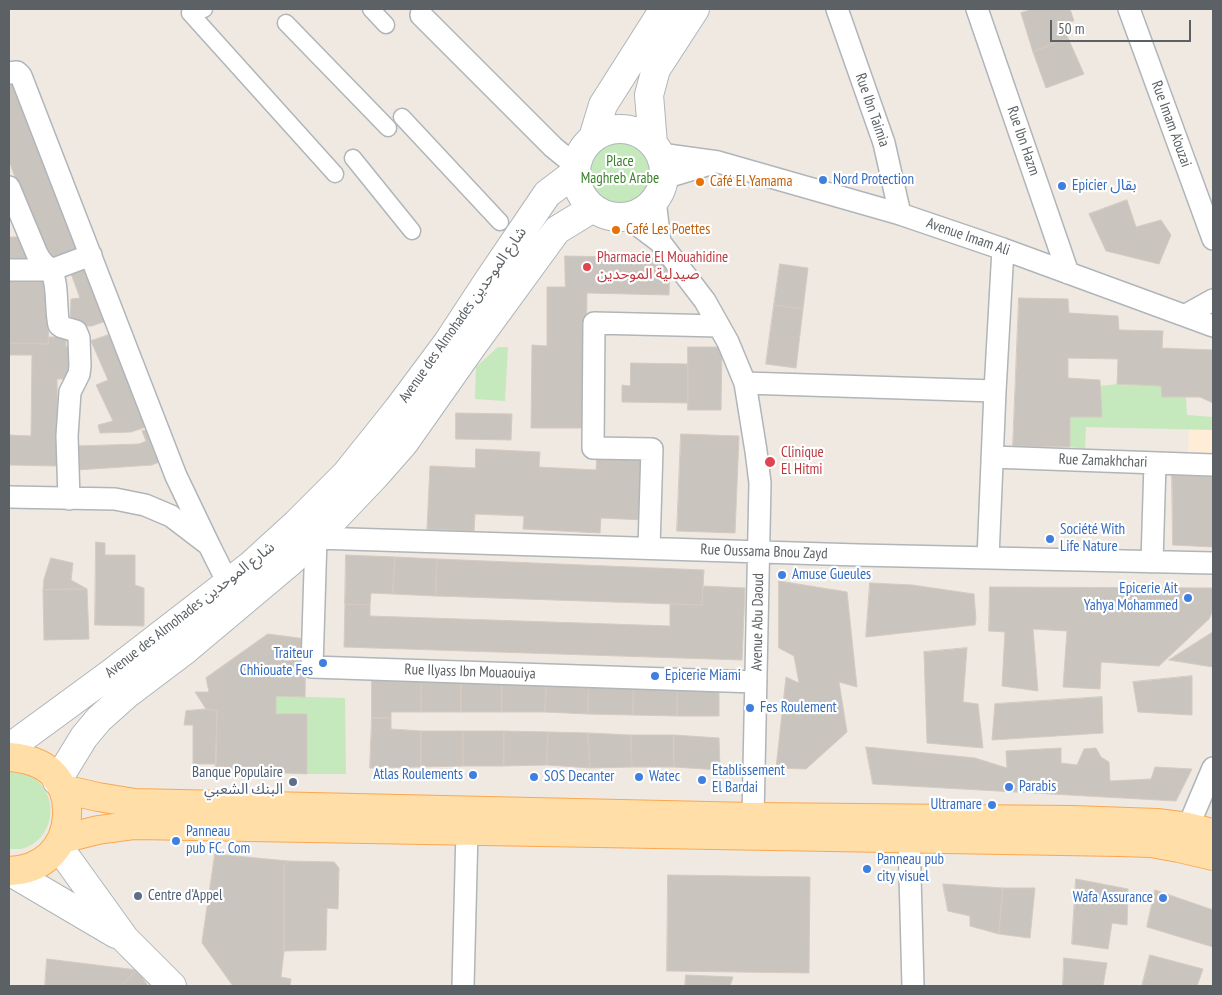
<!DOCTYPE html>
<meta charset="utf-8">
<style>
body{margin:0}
#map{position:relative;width:1222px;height:995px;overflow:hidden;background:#efe9e2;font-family:"PT Sans Narrow",sans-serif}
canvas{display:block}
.frame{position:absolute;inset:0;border:10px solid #5b6164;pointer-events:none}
.scale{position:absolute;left:1050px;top:20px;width:141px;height:22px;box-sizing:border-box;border:2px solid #5b6164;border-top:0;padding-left:6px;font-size:15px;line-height:18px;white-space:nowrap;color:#5b6164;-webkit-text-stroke:4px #fff;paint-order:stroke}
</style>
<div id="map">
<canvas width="1222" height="995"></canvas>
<div class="frame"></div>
<div class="scale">50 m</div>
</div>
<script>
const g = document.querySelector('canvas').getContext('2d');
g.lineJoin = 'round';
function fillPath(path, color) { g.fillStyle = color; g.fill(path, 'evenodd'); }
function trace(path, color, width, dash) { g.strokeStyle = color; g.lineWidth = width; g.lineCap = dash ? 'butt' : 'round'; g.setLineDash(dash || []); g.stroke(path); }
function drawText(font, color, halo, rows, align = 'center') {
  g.font = font + ' "PT Sans Narrow","Noto Sans Arabic",sans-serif'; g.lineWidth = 4.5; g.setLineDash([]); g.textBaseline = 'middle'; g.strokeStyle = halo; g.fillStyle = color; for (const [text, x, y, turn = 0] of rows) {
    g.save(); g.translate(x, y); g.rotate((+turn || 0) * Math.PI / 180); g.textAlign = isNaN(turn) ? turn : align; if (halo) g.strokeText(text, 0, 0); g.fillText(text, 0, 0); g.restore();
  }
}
fillPath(new Path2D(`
 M1189,428L1213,429V456L1188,455Z`), '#ffedd7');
fillPath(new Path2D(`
 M587 171a33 33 0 1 1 66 0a33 33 0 1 1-66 0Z
 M498,347H508L505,401L475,399L476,367Z
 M1117,384L1161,386L1186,397L1187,415L1213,417V430L1086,427L1085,449L1070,447V417L1100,386Z
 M276,696L345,698L346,774H307V714H276Z
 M9,772C18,772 27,773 35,779C61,798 53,842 21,849C17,849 12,849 9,849Z`), '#c6e8bd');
const building = new Path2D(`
 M1032,9H1070L1074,21L1062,24L1068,38L1033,52L1021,13Z
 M1068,38L1084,74L1046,88L1033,52Z
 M20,81L83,251L47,264L9,161V85Z
 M1127,200L1136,227L1161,220L1171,235L1159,264L1106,251L1089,214Z
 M9,237H23L36,264H9Z
 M565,256L670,258L669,295L587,293L585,428H531L532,345L547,346V287H565Z
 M90,264L109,320L92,326H70L71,299L80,298L69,268Z
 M780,264L808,268L803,309L774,305Z
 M9,279L51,280L48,344L9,343Z
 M1019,298L1068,299L1069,313L1118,316L1119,330L1163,331L1162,348L1213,350V403L1200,397H1162L1161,386L1117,384L1118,359L1068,358V378L1100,380L1102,417H1070V447L1013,446Z
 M774,305L803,309L796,368L766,364Z
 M117,332L149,426L131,432L100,433L98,425L113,421L96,385L108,380L91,341Z
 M49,337H66V347H73V379H57L58,466L9,465V435L31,436L32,355H9V343L48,344Z
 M688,347H722L721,410H688Z
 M631,363L688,364V403L622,402V385L630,386Z
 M456,413L512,414L511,440L456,439Z
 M151,430L164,460L152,465L77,470L76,446L139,444L146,441L142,431Z
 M681,434L739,436L735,533L677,531Z
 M476,449L540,452L539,467L596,470L597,454L647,456L644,520L601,518L600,533L523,529L524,516L475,514L474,531L427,529L430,466L475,468Z
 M1172,474L1213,477V547L1173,545Z
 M96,542L105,543V555H135V585L144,588V626L95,625Z
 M346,555L395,557L393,594L371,593L370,605L345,604Z
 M395,557L437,559L436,596L393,594Z
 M51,558L73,563L71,580L87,589L43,590L44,579Z
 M437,559L704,570L702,605L436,596Z
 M779,581L847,592L857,687L839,682L847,732L806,769L776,768L786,677L799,683L794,656L779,648Z
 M870,583L912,585L974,594L976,619L975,625L866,637Z
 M703,586L745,588L742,660L344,647L345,604L370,605V616L670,626V604L702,605Z
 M990,587L1213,588V610L1209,619L1159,666L1101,662L1100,689L1063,687L1067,631L1033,629L1038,691L1002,686L1005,632L989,631Z
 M87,589L89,639L44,640L43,590Z
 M1213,632V667L1169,660Z
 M268,634L306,639L305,697L276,696V714H307V774L215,770L217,711L206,709L195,692H209L206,678Z
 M967,648L963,702L978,704L983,748L927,743L924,652Z
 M372,674H422L421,712H391V718H372Z
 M422,674L461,675V712H421Z
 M461,675L502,676V712H461Z
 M502,676L547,678L545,712H502Z
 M1192,676V715L1138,712L1133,682Z
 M547,678L589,679L588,714L545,712Z
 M589,679L634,682L633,715L588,714Z
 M634,682L678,683L677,716L633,715Z
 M678,683L719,685V716H677Z
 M1102,697L1103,733L992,740L995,704Z
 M206,709L217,711L216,764H193V725H184L186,711Z
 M372,718H391V729L421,731V767L370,768Z
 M421,731H463V766L421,767Z
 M463,731H504V766H463Z
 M504,731L548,732L547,765L504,766Z
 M548,732L588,733L590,768L547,765Z
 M588,733L631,735L632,767L590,768Z
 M631,735H674V767H632Z
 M674,735L719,738L720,770L674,767Z
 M866,747L975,758L1007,768L1006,751L1061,748V763L1077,765L1084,749L1096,748L1101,757L1109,762L1110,781L1151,779L1155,767L1192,769L1176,801L873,784Z
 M215,854L288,861L284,867V951L281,977L291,979L290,986H233L202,943Z
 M288,861L334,862L339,868L338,909L327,908L326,950L284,951V867Z
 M668,875L810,877L809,973L667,971Z
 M1076,879L1128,889L1127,925L1112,923L1108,949L1072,944Z
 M943,884L1003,888L999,934L970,926V916L948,911Z
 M1003,888H1035L1030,938L999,934Z
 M1155,890L1213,910V947L1147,927Z
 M1150,955L1203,969L1197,986H1142Z
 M1064,958L1107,963L1103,986H1063Z
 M47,959L137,970L122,986H45Z
 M137,970L148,986H122Z
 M686,975L733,977L730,986H685Z`);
fillPath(building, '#cac4bf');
trace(building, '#d4cac0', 1);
const pedestrian = new Path2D(`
 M204,9L190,13L335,174
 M371,9L386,25
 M286,23L388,128
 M402,117L500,222
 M353,158L412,231`);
const minor = new Path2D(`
 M837,9L884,143L900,214
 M977,9L1068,273
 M1129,9L1213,239
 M421,15L553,147L576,166
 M9,73L17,72L21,76L176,476L209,545
 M660,154L718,162L900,214L1003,249L1213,326
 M664,178L710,164
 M9,187L37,254C39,258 41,261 44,264C46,266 48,267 50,269C59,281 55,310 59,325L62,327L76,331L79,338L80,366L79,374L70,392L67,436L69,499
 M655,200L660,242
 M627,217L660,242L705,301L728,342L745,383L756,451L760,483L753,817
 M9,270H51L91,255
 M1186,315L1213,300
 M745,383L995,391
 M992,457L1213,465
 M9,497L115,499L145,505L171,516L209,545L228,583
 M649,548L652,449L593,448L594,323L719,326
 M988,558L995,391L1003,249
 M1152,562L1155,463
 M756,682L312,667L316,538L858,555L1213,563
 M1188,827L1213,768
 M909,839L913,986
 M463,986L467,831`);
const tertiary = new Path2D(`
 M576 173a44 44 0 1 1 88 0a44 44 0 1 1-88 0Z
 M593,138L603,105L664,9
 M653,144L649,95L656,69L695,9
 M9,748L110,674L251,565L297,523L346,474L398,409L448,342L488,281L547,194L576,172
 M57,781L84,737L99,719L127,694L184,651L290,562L316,538L375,476L404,443L473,345L557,230L593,208
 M58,846L125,939L172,986
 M9,871L116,934`);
const primary = new Path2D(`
 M9,757C23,758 41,762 52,773C63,784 68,800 67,816C65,849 42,870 9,871
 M63,789L98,797L135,803L753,817L1072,820L1157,823L1188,827L1213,833
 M62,839L98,830L135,825L1119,842L1151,843L1179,848L1213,856`);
trace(pedestrian, '#b0b5b9', 19);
trace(minor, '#b0b5b9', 24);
trace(tertiary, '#b0b5b9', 30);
trace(primary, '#fca74e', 30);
trace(pedestrian, '#fff', 16);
trace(minor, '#fff', 21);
trace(tertiary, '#fff', 28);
trace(primary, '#ffdea7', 28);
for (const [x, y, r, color] of [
 [823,180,5,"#3f7fe0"],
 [700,182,5,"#e8710a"],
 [1062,186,5,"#3f7fe0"],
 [616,230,5,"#e8710a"],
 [587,267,5,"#e0444e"],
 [770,462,6,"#e0444e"],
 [1050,539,5,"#3f7fe0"],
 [782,575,5,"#3f7fe0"],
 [1188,598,5,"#3f7fe0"],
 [323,663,5,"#3f7fe0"],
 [655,676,5,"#3f7fe0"],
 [750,708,5,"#3f7fe0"],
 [473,775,5,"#3f7fe0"],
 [534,777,5,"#3f7fe0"],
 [639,777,5,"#3f7fe0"],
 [702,780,5,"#3f7fe0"],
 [293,782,5,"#5c6f8a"],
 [1009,787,5,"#3f7fe0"],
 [992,805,5,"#3f7fe0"],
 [176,841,5,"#3f7fe0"],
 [867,869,5,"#3f7fe0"],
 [138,896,5,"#5c6f8a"],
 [1163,898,5,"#3f7fe0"]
]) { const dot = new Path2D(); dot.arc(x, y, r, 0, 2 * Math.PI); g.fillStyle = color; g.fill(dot); trace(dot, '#fff', 2); }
drawText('15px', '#5b6164', '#fff', [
 ["Rue Ibn Taimia",872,110,71],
 ["Rue Imam A'ouzai",1171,124,70],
 ["Rue Ibn Hazm",1023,141,71],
 ["Avenue Imam Ali",968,237,19],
 ["Avenue des Almohades شارع الموحدين",463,315,-55],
 ["Rue Zamakhchari",1103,461,2],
 ["Rue Oussama Bnou Zayd",764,552,2],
 ["Avenue des Almohades شارع الموحدين",190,610,-38],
 ["Avenue Abu Daoud",758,622,-89],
 ["Rue Ilyass Ibn Mouaouiya",470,672,2]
]);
drawText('15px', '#3a822d', '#fff', [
 ["Place",620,162],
 ["Maghreb Arabe",620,179]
]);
drawText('15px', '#366cbe', '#fff', [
 ["Nord Protection",833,180],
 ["Epicier بقال",1072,186],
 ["Société With",1060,530],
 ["Life Nature",1060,547],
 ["Amuse Gueules",792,575],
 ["Epicerie Ait",1178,589,"right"],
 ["Yahya Mohammed",1178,606,"right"],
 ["Traiteur",313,654,"right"],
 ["Chhiouate Fes",313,671,"right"],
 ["Epicerie Miami",665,676],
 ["Fes Roulement",760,708],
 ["Etablissement",712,771],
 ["El Bardai",712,788],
 ["Atlas Roulements",463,775,"right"],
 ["SOS Decanter",544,777],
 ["Watec",649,777],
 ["Parabis",1019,787],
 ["Ultramare",982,805,"right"],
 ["Panneau",186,832],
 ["pub FC. Com",186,849],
 ["Panneau pub",877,860],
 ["city visuel",877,877],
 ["Wafa Assurance",1153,898,"right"]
], 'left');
drawText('15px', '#c56008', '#fff', [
 ["Café El Yamama",710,182],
 ["Café Les Poettes",626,230]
], 'left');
drawText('15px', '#be3a42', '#fff', [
 ["Pharmacie El Mouahidine",597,258],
 ["صيدلية الموحدين",597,275],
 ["Clinique",781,453],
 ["El Hitmi",781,470]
], 'left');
drawText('15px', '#4e5e75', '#fff', [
 ["Banque Populaire",283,773],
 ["البنك الشعبي",283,790],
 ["Centre d'Appel",148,896,"left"]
], 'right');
</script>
